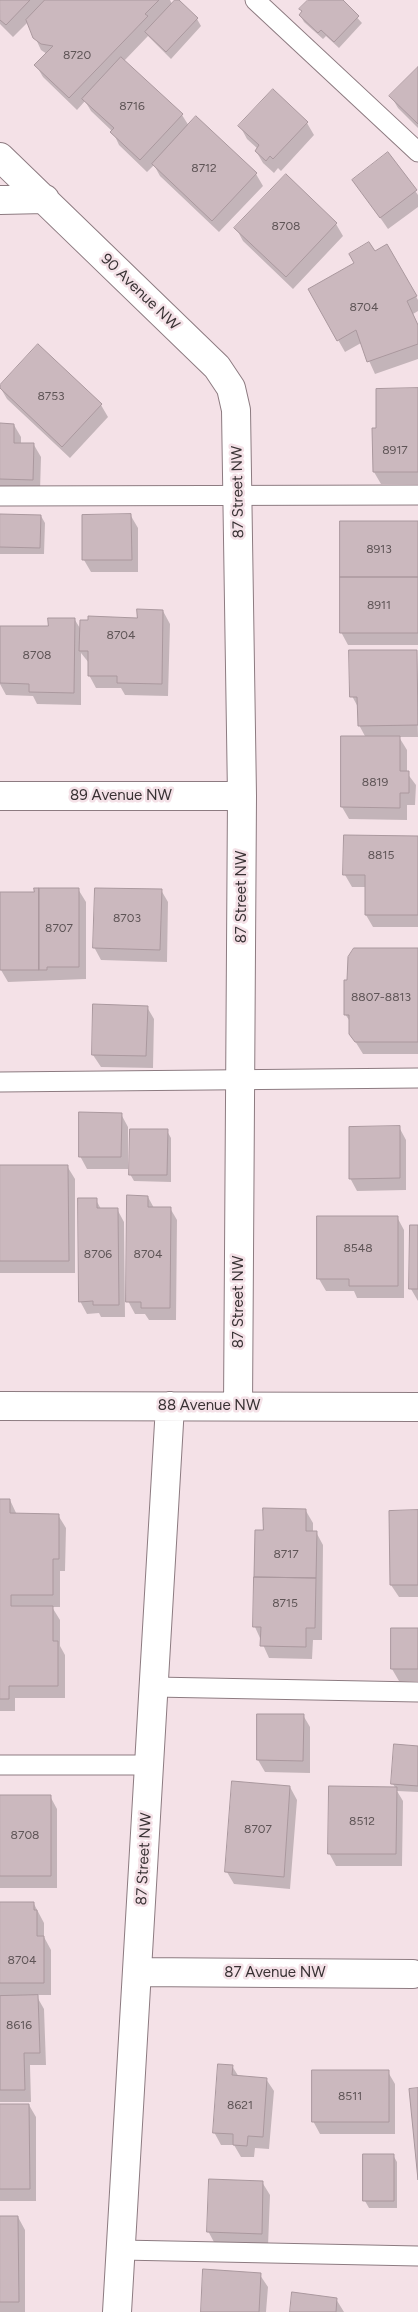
<!DOCTYPE html>
<style>
body{margin:0}
canvas{display:block;background:#f4e1e7}
</style>
<canvas width="418" height="2312"></canvas>
<script>
const g = document.querySelector('canvas').getContext('2d');
g.lineJoin = 'round';
function fillPath(path, color) { g.fillStyle = color; g.fill(path, 'evenodd'); }
function trace(path, color, width, dash) { g.strokeStyle = color; g.lineWidth = width; g.lineCap = dash ? 'butt' : 'round'; g.setLineDash(dash || []); g.stroke(path); }
function drawText(font, color, halo, rows, align = 'center') {
  g.font = font + ' Figtree,sans-serif'; g.lineWidth = 5; g.setLineDash([]); g.textBaseline = 'middle'; g.strokeStyle = halo; g.fillStyle = color; for (const [text, x, y, turn = 0] of rows) {
    g.save(); g.translate(x, y); g.rotate((+turn || 0) * Math.PI / 180); g.textAlign = isNaN(turn) ? turn : align; if (halo) g.strokeText(text, 0, 0); g.fillText(text, 0, 0); g.restore();
  }
}
fillPath(new Path2D(`
 M0,0H170L172,4L177,0L197,19L201,26L171,59L148,36L124,61L182,115L189,126L256,174L263,186L219,232L160,176L154,165L147,172L119,145L113,132L91,111L85,101L77,110L43,77L36,65L47,54L41,50L28,22L13,37L0,24Z
 M310,0H341L362,23L339,48L326,36L323,39L304,22L300,15L303,12L301,10Z
 M418,69V128L398,108L391,96Z
 M273,91L307,123L314,135L281,171L278,168L274,173L263,163L256,151L258,149L247,139L240,126Z
 M388,154L418,195V207L388,229L354,180Z
 M336,224L343,236L293,289L243,241L236,228Z
 M387,246L418,300V311L413,314L418,325V359L375,374L361,343L345,352L309,289Z
 M38,346L101,405L108,417L70,458L7,399L0,387Z
 M418,389V484H381L374,472L378,429Z
 M0,424L14,425L21,437V444L34,445L41,457L40,492L0,491Z
 M0,516H41L45,523L44,554H0Z
 M131,516L138,528V572H91L84,560Z
 M418,522V645H348L341,632Z
 M163,611L170,624L168,696L125,695L121,688H96L89,675V663L81,653V705L37,704L33,696L6,695L0,684V627L49,628L75,620L81,630L139,619Z
 M416,651L418,737H399L407,750V773L416,785L415,805H407V820L349,819L342,807L366,738L359,725V709L352,696Z
 M418,837V927H373L366,915V887H352L345,875Z
 M78,889L86,902V979L8,982L1,970L36,893Z
 M161,890L168,902L167,962L101,960L94,947Z
 M418,950V1054H363L350,1033L351,1023L345,1014Z
 M147,1007L154,1019L153,1068L101,1067L93,1055Z
 M121,1114L128,1127V1169H87L80,1156Z
 M399,1127L406,1140V1190L357,1191L350,1178Z
 M167,1131L171,1138V1182L134,1181L130,1174Z
 M67,1166L75,1179V1273H0V1167Z
 M148,1197L154,1208H170L177,1220L176,1320H149L145,1314H135L128,1301Z
 M96,1200L101,1209H117L124,1222L125,1317H101L99,1313L87,1314L80,1301Z
 M397,1217L404,1230V1298H357L354,1291H326L319,1279Z
 M418,1226V1301L411,1289Z
 M0,1500H10L17,1515H58L66,1528L65,1571H60V1607H52L60,1620V1646L65,1655V1698H15V1711H0Z
 M306,1511L313,1523V1532H316L323,1545L322,1640H313L312,1659L269,1658L255,1627Z
 M418,1513V1597H399L391,1585Z
 M418,1629V1681H399L392,1669Z
 M303,1715L310,1727V1773L265,1772L258,1760Z
 M418,1747V1792L397,1791L403,1801L402,1866H336L329,1853L396,1789L393,1784Z
 M290,1787L297,1800L290,1889L234,1884L227,1872Z
 M0,1796H50L57,1809V1888H0Z
 M0,1904H34L44,1923V1937L51,1950V1995H36L44,2009L46,2065H30L31,2102H0V1997H2L0,1995Z
 M232,2066L239,2077L266,2079L274,2091L269,2149L255,2148L254,2157H241L234,2145H221L214,2132Z
 M388,2072L395,2084V2134H320L313,2121Z
 M0,2105H29L36,2117V2201H0Z
 M393,2155L397,2162V2208H369L365,2201Z
 M262,2182L270,2195L268,2246L215,2244L208,2231Z
 M0,2217H18L25,2230V2312H0Z
 M260,2275L268,2287L266,2312H202Z
 M336,2299L344,2312H291Z`), '#0003');
const building = new Path2D(`
 M0,0H30L6,25L0,20Z
 M45,0H159L145,14L148,16L69,98L34,65L53,46L41,44L33,38L26,20Z
 M175,0H179L198,18L166,52L145,32Z
 M308,0H343L359,16L334,42L321,30L318,33L299,15L302,11L299,9Z
 M121,57L183,114L140,160L110,132L114,128L82,99Z
 M418,67V124L389,96Z
 M273,89L308,122L273,159L270,156L266,161L255,151L259,145L238,126Z
 M196,116L257,173L212,221L152,164Z
 M388,152L417,190L380,218L352,180Z
 M286,174L337,223L286,277L234,228Z
 M369,242L375,251L387,244L417,296L407,301L418,325V344L367,362L356,330L337,341L308,289L354,263L349,254Z
 M38,344L102,404L62,447L0,388V385Z
 M418,388V472H373L372,428H376V389Z
 M0,423L14,424V443H34L33,480L0,479Z
 M0,514L41,515L40,548L0,547Z
 M131,514L132,560H82V515Z
 M340,521H418V577H340Z
 M340,577H418V633H340Z
 M137,609L163,610L162,684L117,683V676H88V651H79L80,620H88V616L137,618Z
 M48,618H75L74,693L29,692V684L0,683V626H48Z
 M349,650H417L418,725L358,726L357,697H350Z
 M341,736H400V771H409V793H400V808L341,807Z
 M344,835L418,836V915H365V875H343Z
 M34,888H39V970H0V892H34Z
 M39,888H79V967H47V970H39Z
 M95,888L162,889L160,950L93,948Z
 M354,948H418V1042H355L349,1034V1015H344V980H347L348,957Z
 M93,1004L148,1006L146,1056L92,1055Z
 M79,1112L122,1113L121,1157H79Z
 M400,1126V1178L349,1179V1127Z
 M130,1129H168L167,1175H129Z
 M0,1165H68L69,1261H0Z
 M127,1195L148,1196V1207H171L170,1308H141V1302H126Z
 M78,1198H97V1208H118L119,1305H93V1301L79,1302Z
 M317,1216H398V1286H349V1279H317Z
 M410,1225H418V1289H409Z
 M0,1499H10V1513L59,1514V1559H53V1595H11V1606H53V1641H58V1686H9V1699H0Z
 M263,1508L306,1509V1531H317L316,1578L254,1577L255,1530H263Z
 M418,1510V1585H390L389,1511Z
 M254,1577L316,1578L315,1628H306V1647L260,1646L261,1627H253Z
 M391,1628H418V1669H391Z
 M257,1714H304L303,1761L257,1760Z
 M394,1744L418,1746V1786L391,1784Z
 M232,1781L290,1786L284,1877L225,1872Z
 M329,1786L397,1787L396,1854H328Z
 M0,1795H51V1876H0Z
 M0,1902H34V1910H37V1936H44V1983H0Z
 M38,1995L40,2053H24L25,2090H0V1996Z
 M218,2064L233,2065L232,2075L267,2078L263,2137L248,2136L247,2146L233,2145V2134L213,2133Z
 M312,2070H389V2122H312Z
 M418,2088V2180L409,2089Z
 M0,2104H29L30,2189H0Z
 M363,2154H394V2201H363Z
 M209,2179L263,2181L262,2234L207,2232Z
 M0,2216H18L19,2302H0Z
 M203,2269L261,2273L259,2312H201Z
 M292,2292L337,2298L336,2312H290Z`);
fillPath(building, '#cbb8be');
trace(building, '#aa989e', 1);
const lane = new Path2D(`
 M255,0L418,152
 M0,496L418,495
 M0,1082L418,1078
 M154,1687L418,1692
 M0,1765H149
 M121,2250L418,2256`);
const street = new Path2D(`
 M0,157L217,367L231,388L236,410L242,796L238,1406
 M0,200L45,199
 M0,796H242
 M0,1406L418,1407
 M137,1972L413,1974
 M117,2312L170,1406`);
trace(lane, '#8d7b81', 21);
trace(street, '#8d7b81', 30);
trace(lane, '#fff', 19);
trace(street, '#fff', 28);
drawText('12px', '#5e5456', null, [
 ["8720",77,55],
 ["8716",132,106],
 ["8712",204,168],
 ["8708",286,226],
 ["8704",364,307],
 ["8753",51,396],
 ["8917",395,450],
 ["8913",379,549],
 ["8911",379,605],
 ["8704",121,635],
 ["8708",37,655],
 ["8819",375,782],
 ["8815",381,855],
 ["8703",127,918],
 ["8707",59,928],
 ["8807-8813",381,997],
 ["8548",358,1248],
 ["8706",98,1254],
 ["8704",148,1254],
 ["8717",286,1554],
 ["8715",285,1603],
 ["8512",362,1821],
 ["8707",258,1829],
 ["8708",25,1835],
 ["8704",22,1960],
 ["8616",19,2025],
 ["8511",350,2096],
 ["8621",240,2105]
]);
drawText('15px', '#393234', '#f4e1e7', [
 ["90 Avenue NW",140,292,44],
 ["87 Street NW",238,492,-91],
 ["89 Avenue NW",121,796],
 ["87 Street NW",242,897,-90],
 ["87 Street NW",239,1302,-90],
 ["88 Avenue NW",209,1406],
 ["87 Street NW",144,1859,-87],
 ["87 Avenue NW",275,1973]
]);
</script>
